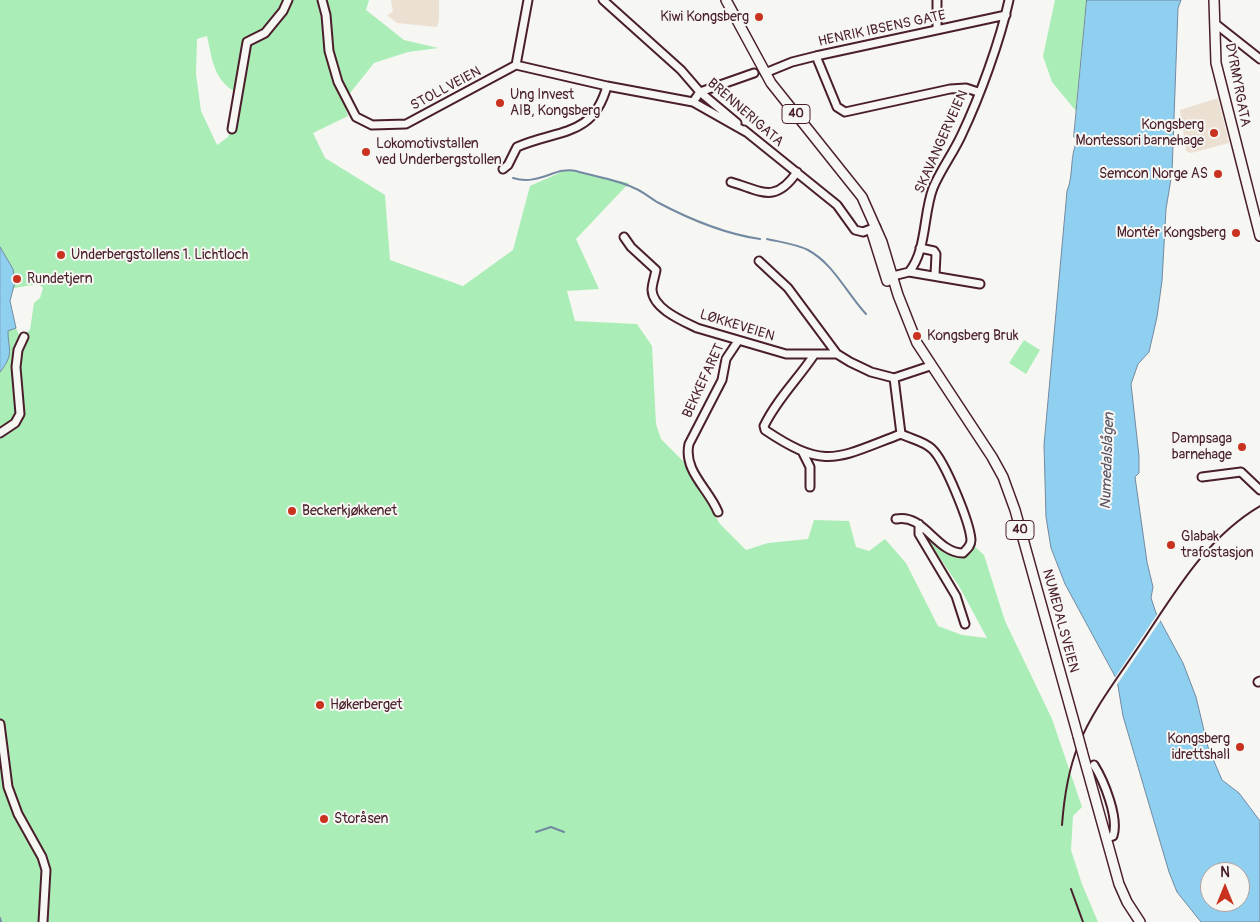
<!DOCTYPE html>
<meta charset="utf-8">
<style>
body{margin:0}
#map{position:relative;width:1260px;height:922px;overflow:hidden;background:#f6f6f2;font-family:Pangolin,sans-serif}
canvas{display:block}
.north{position:absolute;left:1200px;top:862px;width:50px;height:50px;box-sizing:border-box;background:#f6f6f2;border:1px solid #b1a0a2;border-radius:50%;rotate:0deg;font-size:14px;font-weight:700;line-height:20px;text-align:center;color:#4a1f2b}
.north::after{content:'';display:block;margin:auto;width:18px;height:22px;background:#c8321e;clip-path:polygon(50% 0,100% 100%,50% 72%,0 100%)}
</style>
<div id="map">
<canvas width="1260" height="922"></canvas>
<div class="north">N</div>
</div>
<script>
const g = document.querySelector('canvas').getContext('2d');
g.lineJoin = 'round';
function fillPath(path, color) { g.fillStyle = color; g.fill(path, 'evenodd'); }
function trace(path, color, width, dash) { g.strokeStyle = color; g.lineWidth = width; g.lineCap = dash ? 'butt' : 'round'; g.setLineDash(dash || []); g.stroke(path); }
function drawText(font, color, halo, rows, align = 'center') {
  g.font = font + ' Pangolin,sans-serif'; g.lineWidth = 4; g.setLineDash([]); g.textBaseline = 'middle'; g.strokeStyle = halo; g.fillStyle = color; for (const [text, x, y, turn = 0] of rows) {
    g.save(); g.translate(x, y); g.rotate((+turn || 0) * Math.PI / 180); g.textAlign = isNaN(turn) ? turn : align; if (halo) g.strokeText(text, 0, 0); g.fillText(text, 0, 0); g.restore();
  }
}
fillPath(new Path2D(`
 M391,0H439V20L437,27L397,23L387,15L393,12Z
 M1218,98L1229,143L1191,153L1186,151L1180,110Z`), '#ece0d2');
fillPath(new Path2D(`
 M0,0H369L366,10L404,40L438,48L408,52L374,63L343,102L348,116L313,133L325,158L385,195L390,260L463,286L513,250L530,186L566,170L629,183L576,239L599,289L567,291L575,321L637,324L652,346L656,424L661,439L684,462L720,524L746,550L768,543L808,539L814,520L849,521L856,547L869,551L885,539L906,563L938,626L962,635L987,638L959,586L926,538L940,540L958,551L974,546L984,555L1005,621L1052,719L1082,807L1073,816L1071,850L1082,884L1098,922H0V372L6,365L8,331L16,328L20,337L30,330L34,303L40,298L43,288L39,284L14,288L13,269L0,247ZM207,36C212,59 214,81 236,92L237,104L228,137L217,145L201,111L196,74L197,39Z
 M1055,0H1087L1076,111L1052,82L1043,56Z
 M1024,340L1040,350L1026,374L1009,363Z`), '#abedb7');
const water = new Path2D(`
 M1087,0H1181L1178,8L1172,173L1166,209L1162,281L1157,317L1149,352L1138,364L1131,384L1139,456V473L1135,477L1147,562L1153,587L1151,598L1156,613L1183,663L1196,697L1208,747L1222,780L1239,793L1260,821V922H1201L1177,892L1169,872L1123,716L1117,680L1065,584L1051,548L1046,517L1044,445L1067,191C1074,175 1069,156 1078,139L1074,137ZM1210,872H1240V902H1210Z
 M0,247L13,269L15,282L10,301L16,328L8,331C8,349 15,354 0,372Z`);
fillPath(water, '#8fcff0');
trace(water, '#7389a1', 1);
fillPath(new Path2D(`
 M1158,613L1162,618L1116,686L1114,679Z`), '#f6f6f2');
trace(new Path2D(`
 M513,178C540,186 555,166 576,171C593,176 619,180 634,188C642,191 649,197 657,202C689,219 725,234 760,239
 M767,239C780,242 796,244 808,250C834,264 847,294 866,314
 M536,832L551,827L564,832
 M0,918L1,922`), '#7389a1', 2);
const minor = new Path2D(`
 M322,0L326,15L329,51L338,82L356,117L372,125L406,124L516,65L607,86L693,102L746,132
 M603,0L681,70L700,92L737,123
 M937,0V30
 M1217,25L1260,59
 M816,56L837,107L845,112L950,89L966,88L978,92
 M516,65L528,0
 M765,73L792,62L816,56L1006,15
 M693,102L700,92L754,73
 M232,129L247,42L265,33L283,11L288,0
 M744,130L837,205L855,230L863,232L876,227
 M503,169L508,165L517,147C557,129 593,138 607,86
 M731,182C762,191 775,204 797,172
 M624,237L631,247L656,270C655,276 652,284 652,290C653,309 683,321 697,328L786,354H837
 M920,248L934,251L936,254L935,275
 M759,261L788,288L837,354L850,362L871,372L894,378L930,366
 M909,272L980,284
 M889,277L909,272C927,250 923,214 933,188C941,169 954,152 962,134C980,96 1000,41 1009,0
 M814,355C798,379 777,399 764,426L765,430C826,471 837,458 901,434L894,378
 M0,433L15,423L20,414L16,367L18,350L24,337
 M803,453L810,467V487
 M1202,477L1241,472L1260,490
 M718,512C709,489 683,471 689,444L722,380L726,359L738,341
 M896,519C924,513 936,553 963,553C967,549 971,546 971,540C970,523 945,461 932,449C924,441 911,439 901,434
 M919,524V534L956,596L965,624
 M1258,682L1260,681
 M0,724L8,787L18,814L42,857L46,870L43,922
 M1094,765C1104,781 1119,818 1113,836L1107,838`);
const major = new Path2D(`
 M726,0L771,83L862,197L882,242L898,295L917,343L992,457L1003,477L1015,510L1078,736
 M1214,0L1216,63L1260,236
 M872,233L887,281
 M1082,751L1119,884L1127,902L1140,922`);
trace(minor, '#4a1f2b', 11);
trace(major, '#4a1f2b', 12);
trace(minor, '#f6f6f2', 7);
trace(major, '#f6f6f2', 9);
trace(new Path2D(`
 M1062,825C1064,798 1068,771 1078,746C1092,711 1116,680 1137,649C1173,596 1204,539 1260,506
 M1071,889L1083,922`), '#4a1f2b', 2);
const majorBridge = new Path2D(`
 M1078,736L1082,751`);
trace(majorBridge, '#4a1f2b', 12, []);
trace(majorBridge, '#f6f6f2', 9);
for (const [x, y, r, color] of [
 [759,17,5,"#c8321e"],
 [500,103,5,"#c8321e"],
 [1214,133,5,"#c8321e"],
 [366,152,5,"#c8321e"],
 [1218,174,5,"#c8321e"],
 [1236,233,5,"#c8321e"],
 [61,255,5,"#c8321e"],
 [17,279,5,"#c8321e"],
 [917,336,5,"#c8321e"],
 [1242,447,5,"#c8321e"],
 [292,511,5,"#c8321e"],
 [1171,545,5,"#c8321e"],
 [320,705,5,"#c8321e"],
 [1240,747,5,"#c8321e"],
 [324,819,5,"#c8321e"]
]) { const dot = new Path2D(); dot.arc(x, y, r, 0, 2 * Math.PI); g.fillStyle = color; g.fill(dot); trace(dot, '#f6f6f2', 2); }
for (const [x, y, w] of [
 [796,114,28],
 [1020,530,28]
]) { const box = new Path2D(); box.roundRect(x - w / 2, y - 9.5, w, 19, 4); g.fillStyle = '#f6f6f2'; g.fill(box); trace(box, '#4a1f2b', 1); }
drawText('bold 12px', '#4a1f2b', null, [
 ["40",796,114],
 ["40",1020,530]
]);
drawText('14px', '#4a1f2b', '#f6f6f2', [
 ["Kiwi Kongsberg",749,17,"right"],
 ["Ung Invest",510,95],
 ["AIB, Kongsberg",510,111],
 ["Kongsberg",1204,125,"right"],
 ["Montessori barnehage",1204,141,"right"],
 ["Lokomotivstallen",376,144],
 ["ved Underbergstollen",376,160],
 ["Semcon Norge AS",1208,174,"right"],
 ["Montér Kongsberg",1226,233,"right"],
 ["Underbergstollens 1. Lichtloch",71,255],
 ["Rundetjern",27,279],
 ["Kongsberg Bruk",927,336],
 ["Dampsaga",1232,439,"right"],
 ["barnehage",1232,455,"right"],
 ["Beckerkjøkkenet",302,511],
 ["Glabak",1181,537],
 ["trafostasjon",1181,553],
 ["Høkerberget",330,705],
 ["Kongsberg",1230,739,"right"],
 ["idrettshall",1230,755,"right"],
 ["Storåsen",334,819]
], 'left');
drawText('14px', '#4a1f2b', '#f6f6f2', [
 ["HENRIK IBSENS GATE",882,29,-12],
 ["DYRMYRGATA",1237,85,79],
 ["STOLLVEIEN",446,89,-28],
 ["BRENNERIGATA",745,113,41],
 ["SKAVANGERVEIEN",942,142,-66],
 ["LØKKEVEIEN",737,326,17],
 ["BEKKEFARET",704,381,-65],
 ["NUMEDALSVEIEN",1060,621,75]
]);
drawText('italic 15px', '#5f5466', '#f6f6f2', [
 ["Numedalslågen",1108,461,-88]
]);
</script>
